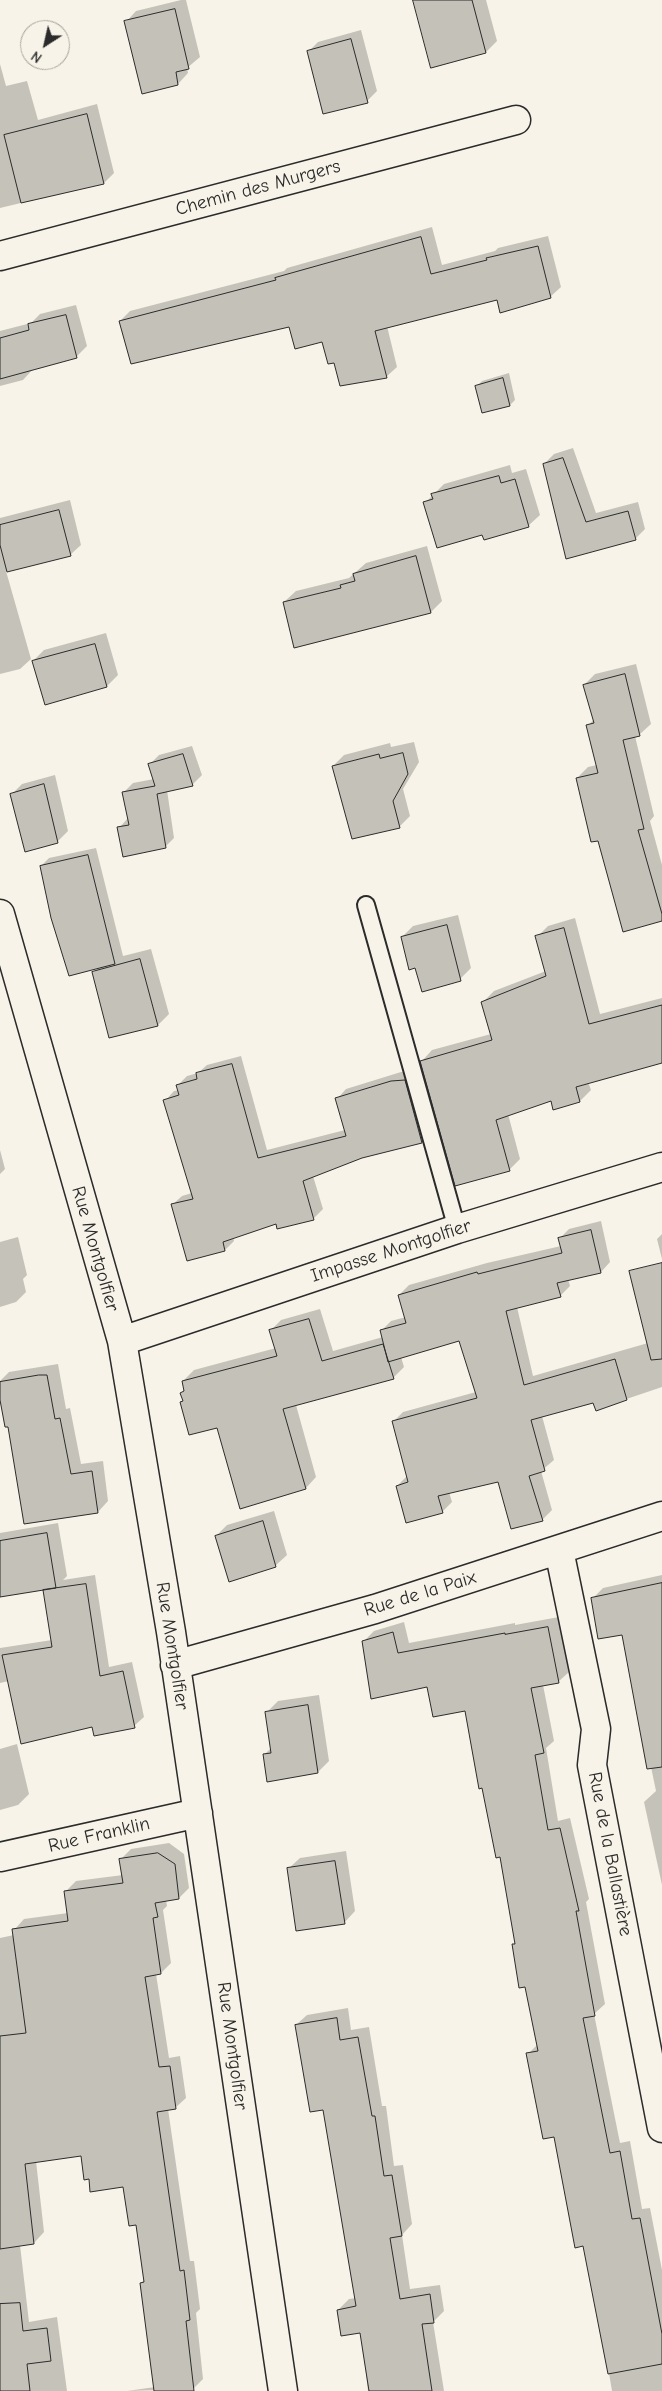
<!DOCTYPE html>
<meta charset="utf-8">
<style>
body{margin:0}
#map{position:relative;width:662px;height:2391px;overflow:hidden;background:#f7f3e8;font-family:"Comic Neue",sans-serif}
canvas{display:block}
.north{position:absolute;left:20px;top:20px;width:50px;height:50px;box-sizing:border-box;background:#f7f3e8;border:1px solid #a5a39c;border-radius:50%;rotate:215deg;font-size:14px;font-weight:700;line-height:20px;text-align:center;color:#2b2b2b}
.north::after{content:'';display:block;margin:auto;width:18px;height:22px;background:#2b2b2b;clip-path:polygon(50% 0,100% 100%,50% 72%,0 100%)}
</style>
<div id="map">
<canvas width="662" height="2391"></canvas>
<div class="north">N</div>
</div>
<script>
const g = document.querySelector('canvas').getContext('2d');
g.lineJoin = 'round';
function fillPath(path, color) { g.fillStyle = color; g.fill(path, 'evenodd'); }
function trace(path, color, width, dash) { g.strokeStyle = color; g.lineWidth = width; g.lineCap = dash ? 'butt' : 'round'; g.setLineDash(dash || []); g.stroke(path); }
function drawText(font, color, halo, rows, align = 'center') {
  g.font = font + ' "Comic Neue",sans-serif'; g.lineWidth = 4; g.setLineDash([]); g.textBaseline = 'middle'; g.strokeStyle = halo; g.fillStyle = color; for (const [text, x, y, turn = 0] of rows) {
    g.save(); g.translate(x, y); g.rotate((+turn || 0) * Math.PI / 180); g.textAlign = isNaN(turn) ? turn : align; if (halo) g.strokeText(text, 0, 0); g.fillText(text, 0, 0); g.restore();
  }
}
fillPath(new Path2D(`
 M181,0H186L200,57L187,68L188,73L178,84L126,22L136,11Z
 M414,0H486L497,41L486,52L432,67Z
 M361,30L377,91L367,101L308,52L318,42Z
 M0,64L6,86L27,81L38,120L97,104L114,173L104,183L0,208Z
 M432,227L442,265L495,251L498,248L548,236L561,287L550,297L498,298L387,326L397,367L386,377L335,361L323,340L290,326L120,321L130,311L284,271L287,268Z
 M76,305L87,346L77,356L34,368L23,380L0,386V331L31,323L40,314Z
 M509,373L515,400L510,405L476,387L482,381Z
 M573,448L596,513L638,502L645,529L635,539L567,557L544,464L554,454Z
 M510,465L512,473L526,469L540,515L528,526L483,533L425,503L444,484Z
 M70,500L81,545L70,555L6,571L31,659L20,669L0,674V518Z
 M427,546L442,601L431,612L284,602L296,591L349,578L366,563Z
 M106,633L118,675L107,686L33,661L44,650Z
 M636,664L651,724L639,735L635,736L654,816L650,821L662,865V920L598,839L577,778L588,767L597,765L588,726L594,719L584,685L595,674Z
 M414,742L419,762L403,789L410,816L399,827L333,766L344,755L390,743L391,747Z
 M192,746L202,775L193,784L167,790L174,838L165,847L119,828L128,818L124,792L133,783L154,779L150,764L159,755Z
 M55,775L68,831L58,841L25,850L11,795L22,784Z
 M96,848L123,956L151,949L169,1014L158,1025L94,972L99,967L41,866L49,858Z
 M458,915L471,968L460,979L416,967L402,937L413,926Z
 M575,918L600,1014L662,998V1062L588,1082L591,1090L580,1101L554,1108L552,1100L508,1114L520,1159L509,1170L422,1061L432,1050L491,1034L483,1002L494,991L546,971L537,937L548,926Z
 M241,1056L267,1150L345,1130L337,1099L346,1089L401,1072H414L431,1132L422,1141L361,1157L313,1176L323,1209L313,1219L277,1222L233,1237L234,1241L225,1250L172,1205L182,1196L192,1193L165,1101L174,1091L179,1090L178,1085L187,1076L198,1073L207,1065Z
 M0,1150L5,1169L0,1174Z
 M601,1221L610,1262L601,1272L568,1279L570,1286L560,1296L517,1307L533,1376L662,1339V1387L597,1409L594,1402L542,1416L554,1460L541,1471L552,1510L542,1520L499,1480L449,1492L452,1502L442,1512L397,1486L407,1476L393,1422L403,1412L476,1392L460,1340L401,1357L404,1367L393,1378L296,1405L316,1477L306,1488L181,1402L184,1400L182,1393L185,1390L183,1381L194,1370L276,1348L270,1331L281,1320L320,1309L333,1351L383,1337L381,1331L391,1321L406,1317L399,1295L409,1285L487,1263L561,1246L559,1239L569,1229Z
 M662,1234V1259L657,1239Z
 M18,1237L27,1275L23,1279L26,1292L16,1302L0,1307V1242Z
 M58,1364L66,1409L70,1408L81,1464L103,1461L108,1501L98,1512L9,1425L0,1393V1381L9,1372Z
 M274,1511L287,1555L275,1566L216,1536L227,1525Z
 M58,1523L67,1576L63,1580L95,1575L109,1667L132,1662L144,1717L134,1726H93L9,1681L0,1683V1648L52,1640L47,1588L0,1596V1533Z
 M662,1575V1885L644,1802L656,1791L623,1633L592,1599L603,1588Z
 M559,1617L569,1672L558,1682L543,1685L554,1741L546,1748L558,1821L570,1818L589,1899L586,1902L605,2004L594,2014L620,2143L630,2141L642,2209L650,2208L662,2270V2391H612L598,2308L584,2245L555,2136L528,2054L538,2044L526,1985L513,1945L516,1942L501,1856L466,1709L363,1642L374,1631L404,1622L409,1643L515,1623V1625Z
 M319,1695L329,1761L318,1772L264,1755L272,1747L267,1712L278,1701Z
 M17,1744L29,1794L18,1805L0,1810V1749Z
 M169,1843L184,1854L189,1888L179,1898L166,1900L167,1906L163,1910L171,1963L161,1973L156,1974L169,2058L180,2056L186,2098L175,2108L168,2109L190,2261H194L200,2309L196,2313L203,2379L193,2389L127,2391L155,2387L141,2283L145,2280L137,2223L124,2186L90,2178L82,2154L36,2161L44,2232L34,2243L20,2245L29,2322L57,2317L67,2391H0V1938L14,1935V1930L24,1919L68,1913L65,1892L76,1881L123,1875L121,1859L131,1849Z
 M346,1851L355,1911L344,1923L288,1869L300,1858Z
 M348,2008L351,2030L369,2027L382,2106H386L394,2166L403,2165L412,2224L402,2235L410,2289L440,2285L444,2311L433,2322L444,2391H368L361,2332L338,2310L349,2299L356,2298L324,2109L296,2025L307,2015Z`), '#0003');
const building = new Path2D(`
 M413,0H472L486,53L431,68Z
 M175,9L189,69L176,72L178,85L142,94L124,21Z
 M351,39L368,103L323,114L307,51Z
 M87,114L104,184L21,203L4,135Z
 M421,237L431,274L487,260L486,258L538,246L551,298L500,313L497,300L375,331L387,378L340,386L334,363L328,364L322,342L295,349L289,327L131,364L119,321L276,280L275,278Z
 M66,315L77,358L0,379V338L29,330L28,324Z
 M503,378L510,406L482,413L475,386Z
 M563,458L586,522L628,511L636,540L566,559L543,464Z
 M499,476L501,483L515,479L529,527L484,540L482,535L437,548L423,502L433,499L431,494Z
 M59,510L71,556L7,572L0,545V525Z
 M416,556L431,613L294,648L283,602L341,588L340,585L355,581L353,574Z
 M95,644L107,687L45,705L32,661Z
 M625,674L640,736L623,740L644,829L638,830L662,914V921L623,932L598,841L591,842L576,778L598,773L586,725L594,723L583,685Z
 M403,753L408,774L393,801L400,828L352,839L332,766L379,754L380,758Z
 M183,754L193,786L157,794L166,848L123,857L117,827L129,825L122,792L155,786L148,764Z
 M44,784L58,843L25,852L10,794Z
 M88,855L115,964L69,976L51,918L40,866Z
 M447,925L461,981L422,992L415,968L409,970L401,937Z
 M564,928L589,1024L662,1005V1063L576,1087L580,1102L553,1110L551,1101L496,1120L510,1171L455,1186L420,1061L492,1040L481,1002L546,976L535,936Z
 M140,959L158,1026L109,1038L92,972Z
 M232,1064L258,1158L346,1136L335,1098L391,1081L405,1080L422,1143L362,1158L303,1181L314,1220L277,1229L276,1224L223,1242L225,1251L187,1261L171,1204L193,1199L163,1100L179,1095L176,1085L197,1079L196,1073Z
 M591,1230L601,1273L557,1283L561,1297L506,1311L524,1385L615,1359L627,1400L596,1411L593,1403L531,1420L545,1471L529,1476L543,1521L511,1529L498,1482L438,1496L443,1513L406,1523L396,1486L408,1482L392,1421L477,1398L459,1341L388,1362L380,1330L406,1323L398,1295L477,1272L478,1274L562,1253L558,1238Z
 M662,1263V1359L651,1360L629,1271Z
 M309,1319L322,1361L383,1344L394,1379L283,1409L306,1489L240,1509L217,1428L189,1435L180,1402L183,1401L180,1393L184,1391L182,1381L277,1356L269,1330Z
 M39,1375H47L55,1419L60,1418L71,1474L92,1471L98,1513L24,1524L8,1427H5L0,1400V1382Z
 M263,1521L276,1567L229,1582L215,1536Z
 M47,1533L56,1588L0,1597V1541Z
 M662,1583V1767L647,1769L622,1635L598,1639L591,1598Z
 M86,1584L100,1676L123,1671L135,1728L94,1736L92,1727L21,1744L2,1655L52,1647L43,1590Z
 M548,1627L559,1683L531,1688L544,1753L535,1755L548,1830L560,1828L579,1911H576L595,2016L583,2018L610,2153L620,2151L632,2219L640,2218L662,2334V2364L608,2374L583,2246L575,2248L554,2137L543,2139L526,2053L538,2051L525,1987L519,1988L512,1944H515L500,1857L496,1858L482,1788L479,1789L465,1711L433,1717L427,1687L371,1699L362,1641L393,1632L398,1653L505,1633V1634Z
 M308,1705L318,1773L267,1782L263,1754L271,1753L265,1712Z
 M158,1853L175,1864L179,1899L155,1903L158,1917L153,1918L161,1974L145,1977L159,2067L170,2066L176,2109L157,2112L180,2271L184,2270L190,2320L186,2321L194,2391H154L140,2283L144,2282L136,2225L129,2226L123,2187L90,2192L89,2179L84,2180L81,2156L25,2164L34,2244L0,2249V2036L26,2033L12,1929L68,1921L64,1891L123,1883L119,1859Z
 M335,1861L345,1924L296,1931L287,1868Z
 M337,2018L340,2040L358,2037L372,2116H375L384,2176L392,2175L402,2236L390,2238L400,2299L430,2294L434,2323L422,2324L432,2391H369L360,2333L341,2336L337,2310L356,2306L323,2110L310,2112L295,2025Z
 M20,2303L23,2331L47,2328L51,2361L27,2364L30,2391H0V2304Z`);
fillPath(building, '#c4c1b9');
trace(building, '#2b2b2b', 1);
const service = new Path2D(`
 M366,905L457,1229`);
const minor = new Path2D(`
 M0,256L516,120
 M0,914L122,1341L171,1632L283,2391
 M122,1341L457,1229L662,1167
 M559,1550L596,1729L592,1765L662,2128
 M175,1665L375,1609L662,1516
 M0,1857L198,1813`);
trace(service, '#2b2b2b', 20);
trace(minor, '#2b2b2b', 31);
trace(service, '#f7f3e8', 16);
trace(minor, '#f7f3e8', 28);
drawText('19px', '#2b2b2b', '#f7f3e8', [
 ["Chemin des Murgers",258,188,-15],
 ["Rue Montgolfier",95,1249,74],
 ["Impasse Montgolfier",391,1251,-18],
 ["Rue de la Paix",420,1594,-17],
 ["Rue Montgolfier",172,1646,81],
 ["Rue Franklin",99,1835,-13],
 ["Rue de la Ballastière",610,1854,79],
 ["Rue Montgolfier",232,2046,82]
]);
</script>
